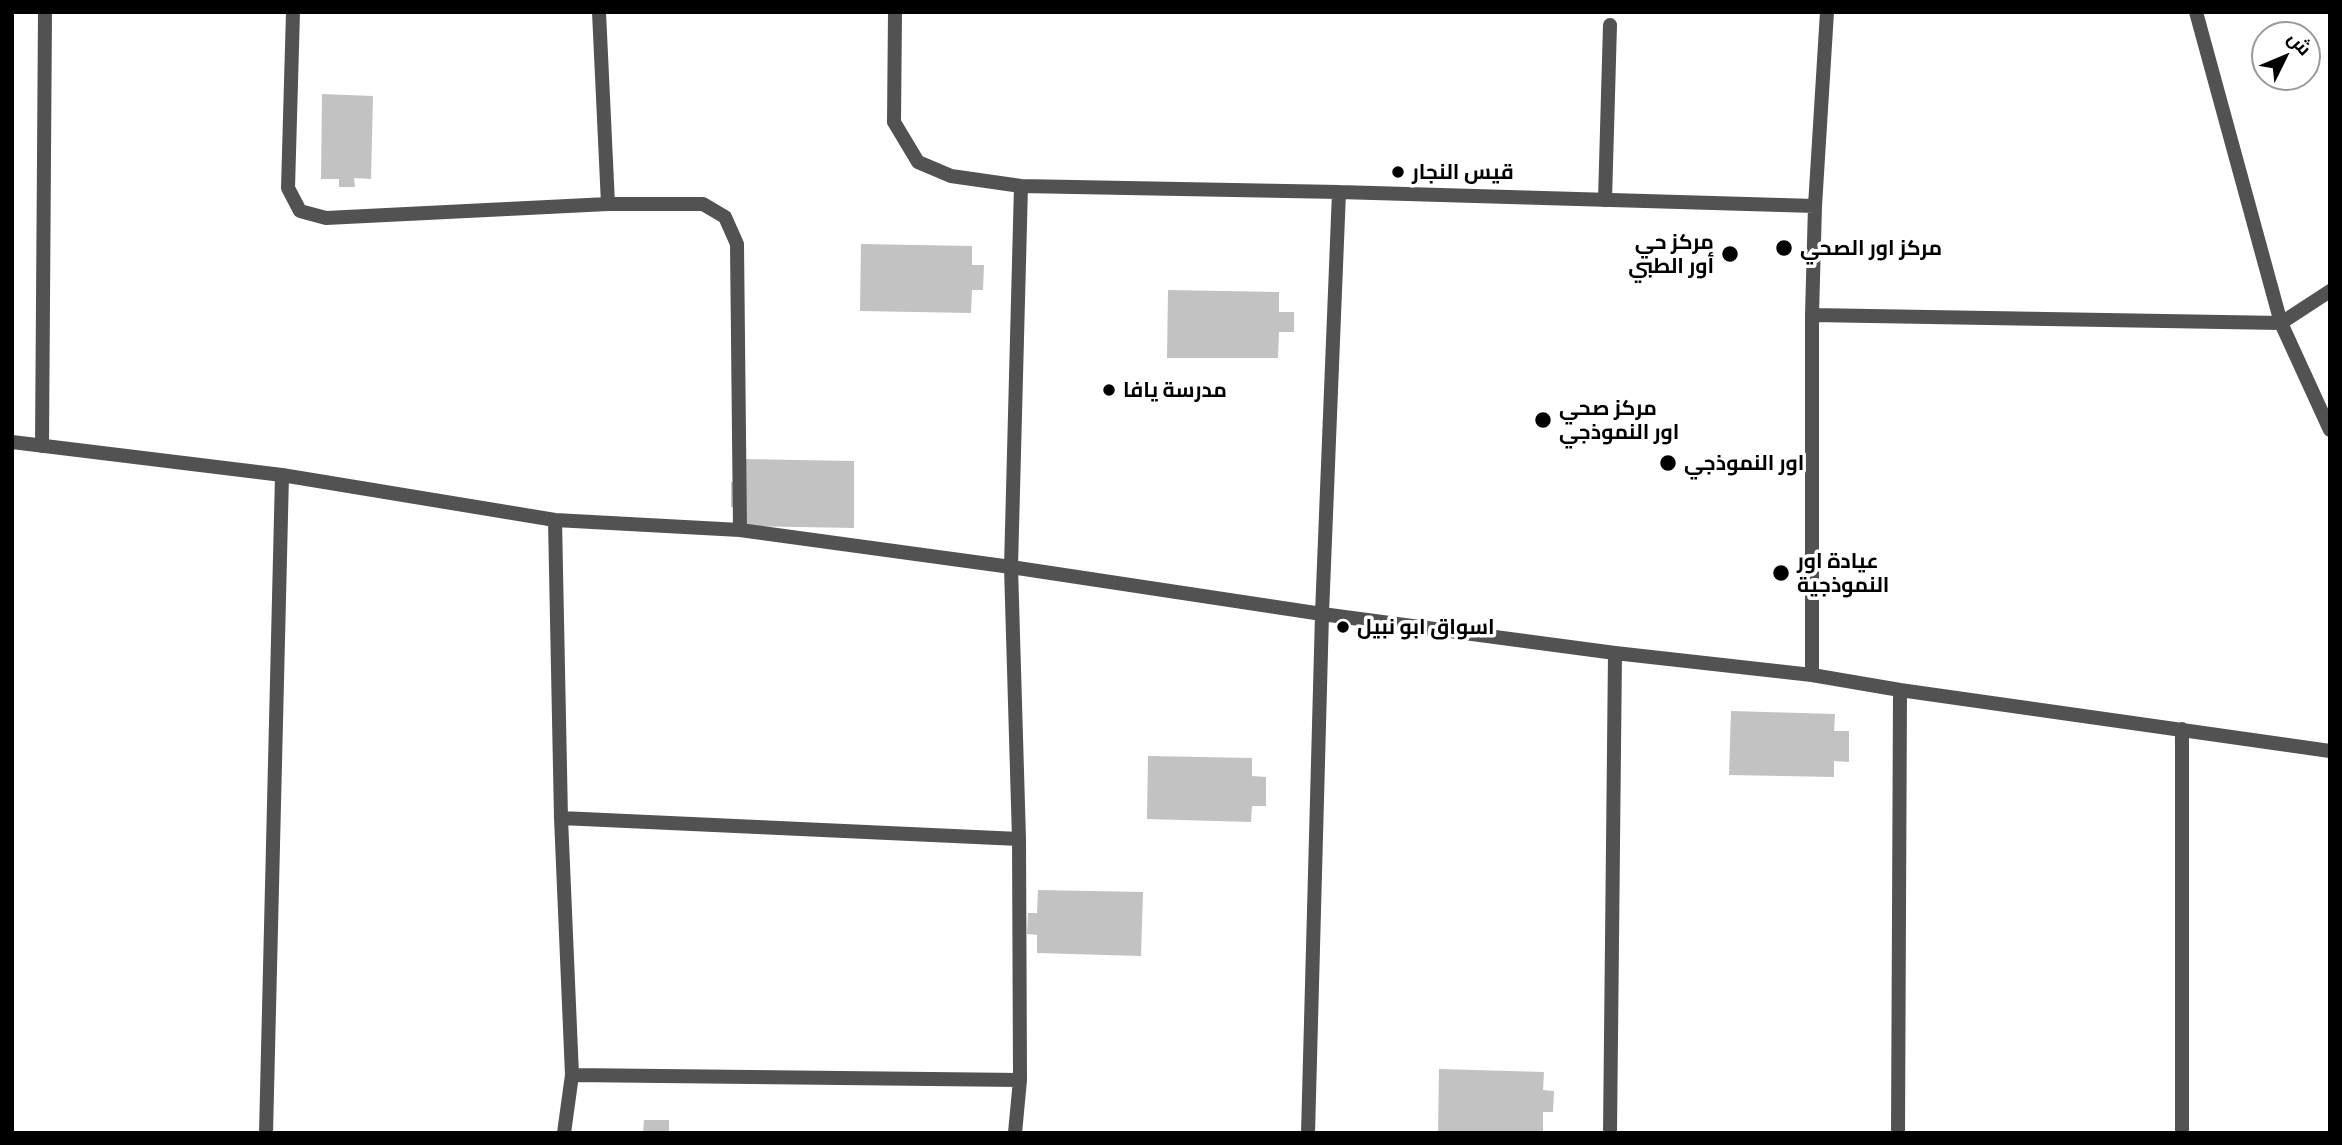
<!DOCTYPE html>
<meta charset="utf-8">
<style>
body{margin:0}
#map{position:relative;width:2342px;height:1145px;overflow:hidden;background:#fff;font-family:"Exo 2",Cairo,sans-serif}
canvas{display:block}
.frame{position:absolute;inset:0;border:14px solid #000;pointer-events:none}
.north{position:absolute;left:2251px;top:21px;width:70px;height:70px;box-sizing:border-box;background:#fff;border:2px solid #999;border-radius:50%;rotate:47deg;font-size:19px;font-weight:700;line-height:28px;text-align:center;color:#000}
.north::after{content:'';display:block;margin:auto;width:24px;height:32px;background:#000;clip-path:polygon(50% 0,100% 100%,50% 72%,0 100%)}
</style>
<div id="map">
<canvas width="2342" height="1145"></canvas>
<div class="frame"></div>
<div class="north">ش</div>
</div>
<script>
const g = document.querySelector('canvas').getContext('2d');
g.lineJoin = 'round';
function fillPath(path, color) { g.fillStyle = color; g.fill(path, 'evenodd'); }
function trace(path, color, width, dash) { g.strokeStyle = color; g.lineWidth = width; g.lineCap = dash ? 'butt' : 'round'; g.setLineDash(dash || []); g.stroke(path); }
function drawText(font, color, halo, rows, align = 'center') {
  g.font = font + ' "Exo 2",Cairo,sans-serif'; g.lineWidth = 7; g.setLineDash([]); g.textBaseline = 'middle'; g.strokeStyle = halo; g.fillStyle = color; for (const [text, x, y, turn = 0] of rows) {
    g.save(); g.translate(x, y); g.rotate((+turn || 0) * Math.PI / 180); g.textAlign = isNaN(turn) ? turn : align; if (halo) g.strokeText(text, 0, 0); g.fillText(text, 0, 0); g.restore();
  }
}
fillPath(new Path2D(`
 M322,94L373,96L371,179L354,178L355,187H339V179H321Z
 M861,244L972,246V265H984L983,290H972L971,313L860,311Z
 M1168,290L1279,292V312H1294V332H1279L1278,358H1167Z
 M743,459L854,461V528L743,526V508L731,507V482H743Z
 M1731,711L1835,714L1834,731H1849V762L1834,761V777L1729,775Z
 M1148,756L1252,758V776L1266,777V806H1252L1251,822L1147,819Z
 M1038,890L1143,892L1141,956L1037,953V935L1027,934L1028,913H1037Z
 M1439,1069L1544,1072L1543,1090L1554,1091L1553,1112H1543V1133H1438Z
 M644,1120H669V1133H643Z`), '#c2c2c2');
trace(new Path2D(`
 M1605,200L1610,25`), '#525252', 14);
trace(new Path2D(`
 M293,12L288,188L300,211L326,218L608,204H703L725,217L737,244L740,530
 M599,12L608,204
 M895,12L894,122L918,162L951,176L1021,186L1339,192L1815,206
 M2196,12L2281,323L2330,430
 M1812,315L2281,323L2330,291
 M12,442L282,475L555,520L740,530L1011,567L1322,614L1615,653L1812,675L1900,690L2330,751
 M42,446L45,12
 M555,520L561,818L572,1075L564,1133
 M1812,675V315L1815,206L1827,12
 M561,818L1019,839
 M572,1075L1020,1080
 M266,1133L282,475
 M1015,1133L1020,1080L1019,839L1011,567L1021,186
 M1308,1133L1322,614L1339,192
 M1610,1133L1615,653
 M1898,1133L1900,690
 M2182,1133V729`), '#525252', 14);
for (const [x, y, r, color] of [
 [1398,172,7,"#000"],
 [1784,248,9,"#000"],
 [1730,254,9,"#000"],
 [1109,390,7,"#000"],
 [1543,420,9,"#000"],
 [1668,463,9,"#000"],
 [1781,573,9,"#000"],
 [1343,627,7,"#000"]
]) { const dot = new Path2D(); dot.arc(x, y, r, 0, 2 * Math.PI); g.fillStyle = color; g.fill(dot); trace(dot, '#fff', 2.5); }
drawText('bold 21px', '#000', '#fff', [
 ["قيس النجار",1412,172],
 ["مركز حي",1714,242,"right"],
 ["أور الطبي",1714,266,"right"],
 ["مركز اور الصحي",1800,248],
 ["مدرسة يافا",1123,390],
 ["مركز صحي",1559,408],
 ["اور النموذجي",1559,432],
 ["اور النموذجي",1684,463],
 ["عيادة اور",1797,561],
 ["النموذجية",1797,585],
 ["اسواق ابو نبيل",1357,627]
], 'left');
</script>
